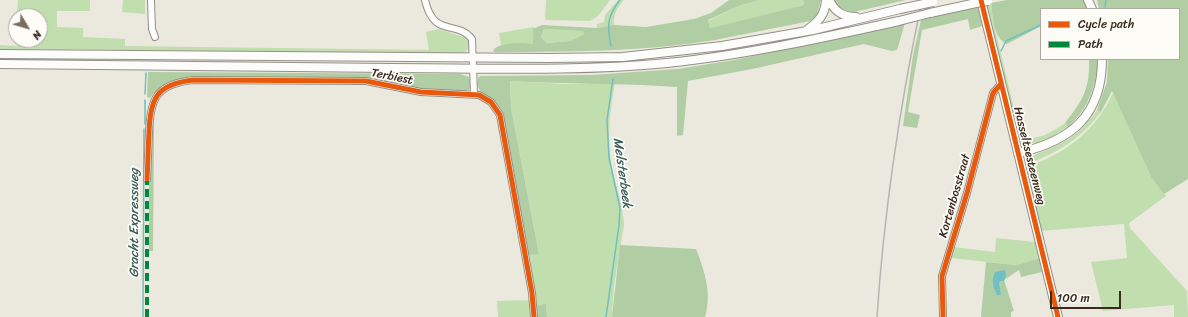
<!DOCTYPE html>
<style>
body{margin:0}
#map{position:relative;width:1188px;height:317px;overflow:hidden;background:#ebe9de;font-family:Sriracha,sans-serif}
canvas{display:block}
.legend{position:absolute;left:1040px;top:8px;width:140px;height:52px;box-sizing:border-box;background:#fdfcf7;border:1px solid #afa8a0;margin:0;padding:5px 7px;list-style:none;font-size:12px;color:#3b2a1e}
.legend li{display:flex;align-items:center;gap:8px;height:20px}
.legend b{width:20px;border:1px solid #afa8a0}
.north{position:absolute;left:8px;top:8px;width:40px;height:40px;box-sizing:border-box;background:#fdfcf7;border:1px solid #afa8a0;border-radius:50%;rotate:128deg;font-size:11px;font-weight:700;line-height:16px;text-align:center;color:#3b2a1e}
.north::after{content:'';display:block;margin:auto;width:14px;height:18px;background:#796d61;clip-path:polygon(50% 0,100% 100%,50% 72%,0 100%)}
.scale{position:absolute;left:1050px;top:291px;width:71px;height:18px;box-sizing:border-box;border:2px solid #3b2a1e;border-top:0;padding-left:5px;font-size:12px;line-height:14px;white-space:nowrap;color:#3b2a1e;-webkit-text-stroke:3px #fdfcf7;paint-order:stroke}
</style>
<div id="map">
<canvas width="1188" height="317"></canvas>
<ul class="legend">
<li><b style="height:5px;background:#e8590c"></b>Cycle path</li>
<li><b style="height:5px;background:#00873e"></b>Path</li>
</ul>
<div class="north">N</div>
<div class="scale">100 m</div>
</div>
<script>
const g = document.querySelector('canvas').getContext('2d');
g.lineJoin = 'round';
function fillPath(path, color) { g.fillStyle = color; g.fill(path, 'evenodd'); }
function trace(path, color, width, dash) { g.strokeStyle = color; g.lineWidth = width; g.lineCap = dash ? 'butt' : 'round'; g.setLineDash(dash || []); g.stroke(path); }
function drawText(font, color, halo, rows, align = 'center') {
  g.font = font + ' Sriracha,sans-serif'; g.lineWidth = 3.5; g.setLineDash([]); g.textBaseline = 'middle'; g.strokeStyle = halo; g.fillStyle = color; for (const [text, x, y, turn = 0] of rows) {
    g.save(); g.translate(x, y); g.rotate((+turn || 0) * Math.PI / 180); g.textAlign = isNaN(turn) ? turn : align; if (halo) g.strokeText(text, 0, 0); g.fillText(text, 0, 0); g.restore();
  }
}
fillPath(new Path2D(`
 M18,0H90V11H57V27L83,28V37L125,39V46L429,50L426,32L438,29L467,38L470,47L465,52L461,53L0,49V45L17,46V40H40V16H17Z
 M123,0H145V14L122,12Z
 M546,0H610L598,16L590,21L545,20Z
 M618,0H624C617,7 613,15 614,25L597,28V24L604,22L605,15Z
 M760,0H803L804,5L710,28L708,21L741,5Z
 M991,3L993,21L1021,137C1038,141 1051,133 1065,123L1068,127C1057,134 1030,152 1018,140L986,5Z
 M534,27V44L513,43L501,45L499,33Z
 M544,29L583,31L584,34L571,41L546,43L541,37Z
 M510,81L566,84L615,83C610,110 607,134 611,161C614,182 623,203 624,225L614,286L612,317H547L546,305L536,306L527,255L539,253L511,108Z
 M1113,93L1151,177L1166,196L1129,223L1130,228L1187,291L1188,317H1174V305L1103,311L1091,262L1127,258L1124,224L1040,231L1024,168C1065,154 1095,132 1113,93Z
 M1097,110L1101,112C1085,133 1066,148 1042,158C1037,160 1032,163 1027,163V158C1060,144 1075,141 1097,110Z
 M996,238L1035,242L1040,258L1017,265L951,258L954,247L995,252Z
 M532,300V317H498L497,301Z`), '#c1deae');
fillPath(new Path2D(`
 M729,0H760L741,5L708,20L710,28L804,5L803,0H821L817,15L810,21C778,27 747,34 715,40C642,52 567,52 494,52L493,50C503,41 521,43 533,44V29L542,25L597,28L614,25L646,27L694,19L711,13ZM544,29L583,31L584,34L571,41L546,43L541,37Z
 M835,0H906L854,12C845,11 839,8 835,0Z
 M1007,0H1085L1088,9H1041V26L1007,44C993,38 993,17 991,3Z
 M1097,0H1188V179L1164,194L1151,177L1112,91L1101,112L1097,110L1107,82L1108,59H1179V9H1099Z
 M978,6L982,26L970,30L968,19L922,30L908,112L920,115L917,128L903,126L913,55L921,20Z
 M905,23L897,50L892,51L864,44L752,69L688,81L683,135L677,136V87C621,83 566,84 510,81L511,108L539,254L527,255L503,116L480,91L477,84L478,78L480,76L592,75L678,69L734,60Z
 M1089,59H1098C1096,86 1089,108 1068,127L1065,123C1083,100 1090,89 1089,59Z
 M148,72L460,74L469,77L471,84L470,89L464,92L423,91L379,81L190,78C172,80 161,84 150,98L147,97Z
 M154,110V129L153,251H149V163L151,120Z
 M620,245L696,249C705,272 712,293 705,317H612Z
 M1040,258L1042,272L1021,277L1019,270L1004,280L1014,311L1011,312V317H981L986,262L1017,265Z
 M546,304L547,317H536V306Z`), '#b0cda3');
fillPath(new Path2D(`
 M1005,270L1006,276L1004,281H1000L999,284L1001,295H997C993,286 991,281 995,272Z`), '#70bfc3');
trace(new Path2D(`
 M1105,7L1106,0
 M611,46C607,26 607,16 620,0
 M1001,51L1006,41L1041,25
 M145,94L146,73
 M145,124V100
 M143,317L144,129
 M606,317L619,225L620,208L609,158L607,120L613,79`), '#70bfc3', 1.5);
const minor = new Path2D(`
 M151,0L152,29L155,37
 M425,0C434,39 456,19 472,39L474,94
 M147,179C148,164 148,148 149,133C150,99 156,84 193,80L366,81L421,92L479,95L491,102L500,115L532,293L534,317
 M943,317L942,276L967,193L993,93L1001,84`);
const major = new Path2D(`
 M829,0C835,12 843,17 856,17
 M981,0L1058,317
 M1088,0L1092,9
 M930,13L976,3
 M807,30C819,21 825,15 826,0
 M0,54L549,58L623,57L722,46L813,30L900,9
 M0,64C130,65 260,66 390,68C482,68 575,72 667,63C745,55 822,38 899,21
 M1018,153C1071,141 1102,116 1102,59`);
trace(minor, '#949089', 8);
trace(major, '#949089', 10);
trace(minor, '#fcfcfa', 6);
trace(major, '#fcfcfa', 8);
trace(new Path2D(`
 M877,317C884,210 900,105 922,0`), '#b6b4b1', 1.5);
const majorBridge = new Path2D(`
 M976,3L988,1
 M900,9L933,2
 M899,21L930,13`);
trace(majorBridge, '#949089', 10, []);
trace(majorBridge, '#fcfcfa', 8);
trace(new Path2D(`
 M147,317V179`), '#00873e', 4, [8, 4]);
trace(new Path2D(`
 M981,0L1058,317
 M147,179C148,164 148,148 149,133C150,99 156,84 193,80L366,81L421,92L479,95L491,102L500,115L532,293L534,317
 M943,317L942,276L967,193L993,93L1001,84`), '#e8590c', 5);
drawText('12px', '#3b2a1e', '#fdfcf7', [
 ["Terbiest",392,77,11],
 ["Hasseltsesteenweg",1029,156,76],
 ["Kortenbosstraat",955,196,-74]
]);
drawText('italic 13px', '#3b5e5b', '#fdfcf7', [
 ["Melsterbeek",622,173,82],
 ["Gracht Expressweg",135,223,-90]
]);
</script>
